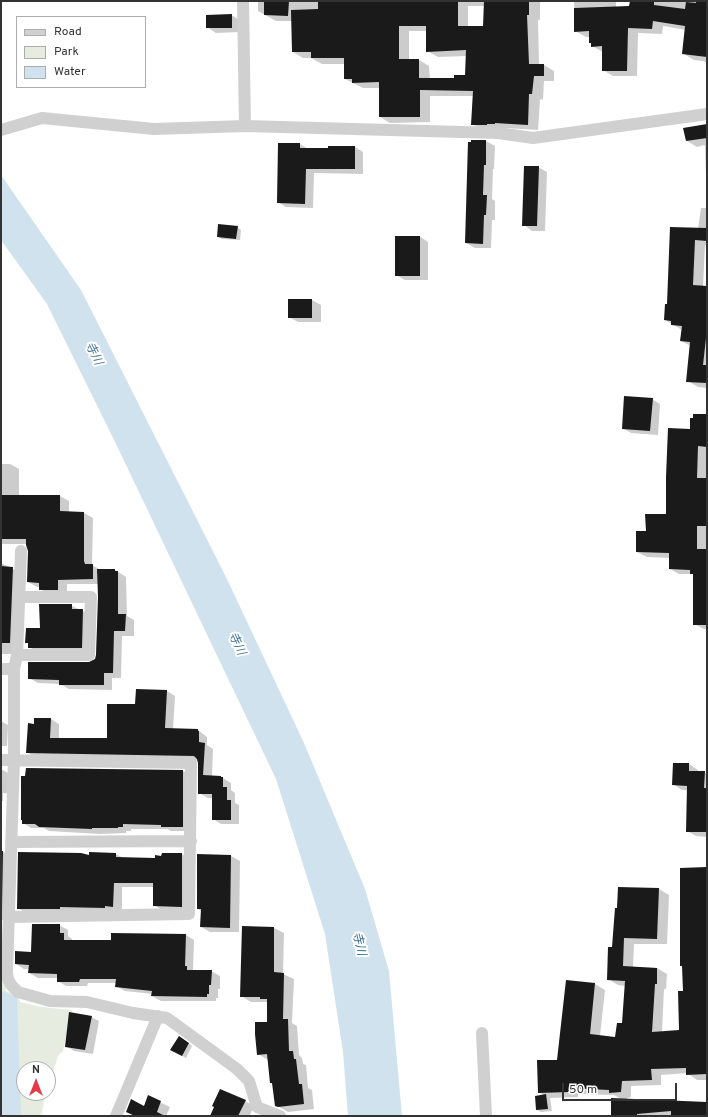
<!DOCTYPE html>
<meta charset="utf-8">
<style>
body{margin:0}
#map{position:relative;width:708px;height:1117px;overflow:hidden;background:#fff;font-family:Overpass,sans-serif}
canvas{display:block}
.frame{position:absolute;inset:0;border:2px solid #333;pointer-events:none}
.legend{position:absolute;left:16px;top:16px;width:130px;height:72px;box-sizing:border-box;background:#fff;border:1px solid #adadad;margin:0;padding:5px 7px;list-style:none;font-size:12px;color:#333}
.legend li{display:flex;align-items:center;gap:8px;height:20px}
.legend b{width:20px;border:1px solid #adadad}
.north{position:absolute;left:16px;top:1061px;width:40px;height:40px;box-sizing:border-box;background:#fff;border:1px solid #adadad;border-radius:50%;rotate:0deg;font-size:11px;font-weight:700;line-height:16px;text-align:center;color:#333}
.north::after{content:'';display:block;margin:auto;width:14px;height:18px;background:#e63946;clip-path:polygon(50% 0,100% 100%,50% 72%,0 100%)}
.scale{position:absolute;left:562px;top:1083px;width:115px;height:18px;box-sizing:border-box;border:2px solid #333;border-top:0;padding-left:5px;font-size:12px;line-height:14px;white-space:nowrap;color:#333;-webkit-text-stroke:3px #fff;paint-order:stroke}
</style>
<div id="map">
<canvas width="708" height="1117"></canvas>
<div class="frame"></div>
<ul class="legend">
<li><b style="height:5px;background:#d0d0d0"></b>Road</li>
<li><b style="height:11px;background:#e6ecdf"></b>Park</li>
<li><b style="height:11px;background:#cfe2ee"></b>Water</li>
</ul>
<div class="north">N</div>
<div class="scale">50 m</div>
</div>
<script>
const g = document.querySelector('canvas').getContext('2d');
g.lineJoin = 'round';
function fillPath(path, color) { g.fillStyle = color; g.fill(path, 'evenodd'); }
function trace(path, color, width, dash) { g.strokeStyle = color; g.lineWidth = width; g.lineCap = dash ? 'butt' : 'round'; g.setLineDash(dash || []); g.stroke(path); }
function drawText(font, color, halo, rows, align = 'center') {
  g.font = font + ' Overpass,"Noto Sans JP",sans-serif'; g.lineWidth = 4; g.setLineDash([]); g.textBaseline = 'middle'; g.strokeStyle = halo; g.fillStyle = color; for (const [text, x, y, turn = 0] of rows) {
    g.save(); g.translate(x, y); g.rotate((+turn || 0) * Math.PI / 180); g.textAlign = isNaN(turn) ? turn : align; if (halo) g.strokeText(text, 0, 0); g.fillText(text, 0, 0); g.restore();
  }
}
fillPath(new Path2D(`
 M1,975L3,976L6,991L19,997L20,1002L41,1007L72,1010L63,1051L58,1056L48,1087V1069H24V1093H46L41,1116H1Z`), '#e6ecdf');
fillPath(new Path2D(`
 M1,175L81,290L226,577L304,743L365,889L389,971L402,1116H348L343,1052L325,934L276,779L117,446L47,304L1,240Z
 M1,991L17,997L21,1116H1Z`), '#cfe2ee');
fillPath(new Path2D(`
 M258,1H540V20H538L539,65H544L554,71V81H544L543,100L540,99L538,130L506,128L483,130L472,124L473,96H430V122L390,123L380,117V88H363L345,79V64H322L311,58H303L293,52V21H276L258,11ZM468,6H485L484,27H468ZM409,31H427V51L438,57L467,56L466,76L455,79H430L429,66L419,60H409Z
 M574,1H616V8L630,7V1H707V63L703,61L694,60L684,54L686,30L663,26L662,34L638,33L637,76H613L603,70V52L592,46L590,37H586L575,31Z
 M231,15L240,20V32L216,33L207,27Z
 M707,125V245H705L703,286L707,287V388L698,387L688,381L691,346L681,341L682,330L665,320L668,305L698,229L701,208H707L705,145L697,147L687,141Z
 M472,141H486L495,146L494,169H493L492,199L495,201V220H492L491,248H475L466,243Z
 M300,144L308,149H329L355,147L363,152V174L314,173L313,208L286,207L278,202Z
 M538,167L547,172L545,231H532L524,225Z
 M237,227L241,230L240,240L222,239L218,236Z
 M419,236L428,242V280H405L396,275Z
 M289,300H312L321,305V322H298L289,317Z
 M652,399L660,404L658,435L631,433L623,428Z
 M707,415L706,479H707V629H704L694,624L693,574H679L670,569V558L647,557L637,552L647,532L667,515L691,430Z
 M1,464H10L19,469V494L20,496H60L69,501V512L84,513L93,518L92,565L101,570H115L126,577L127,616L134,620V636H122L121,678H112V690L69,689L60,684L38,683L29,678L89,664L96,660L99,584H67V594H49L40,589V587H37L28,582L30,551L27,544H1Z
 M1,563L21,573L12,654H1Z
 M72,606L89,614L88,651H36L29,647V644L26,642L41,629Z
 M167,691L175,696L173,729L198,730L207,737V745L213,749L212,776L221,777L231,783V790L235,793V803L239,805V824H221L213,819V798H208L199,793V761L35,757L27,752L34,725L51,719L59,724V739H108L136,705Z
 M1,721L8,725L7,746H1Z
 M689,764L698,770V772L707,773V837L696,836L687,831L688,790H682L673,784Z
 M1,769L8,773L14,794L3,793V801H1Z
 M26,769L183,771L192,776L191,831H171L167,829H131V831H126V833L100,834L49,831L44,828H31L23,823Z
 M1,851L12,856L10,920H1Z
 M90,853L116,854L123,858L156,859L161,857L163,854H182L190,859V911L162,910L154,905V887H122V911L26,913L18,908L90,856Z
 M231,856L240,861L239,932H210L201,927V911L198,909Z
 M707,868V1080H697L687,1073L661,1075V1085L631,1086V1097L627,1098V1099L707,1103V1116H612L621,1099L614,1095L578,1094V1097L550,1098L552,1111L541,1112L537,1110L545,1096L539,1092L558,1061L595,984L605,990L600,1036L616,1038L623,1024L626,986L618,985L608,979L613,948L659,889L669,895L667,944H634L633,967L657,968L667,974L666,989H664L662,1032L680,1031L684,992L683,967L681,966Z
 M59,925L68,930V936L72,939V941H112L186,935L194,940L193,971H211L220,976V989H218V998H216V1001H161L152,996L153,994L125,991L116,986V983H88L87,986H66L58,981V978H38L29,973L30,969H24L16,964L32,953Z
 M243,927L274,928L284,933L283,974L294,979L292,1023L297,1026L299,1055L302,1058L303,1064L306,1065L308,1088L312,1090L314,1109L288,1112L276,1105L274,1084L271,1083L268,1060L258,1054L268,1023V1002H251L241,996Z
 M91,1017L99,1021L93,1054L74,1051L66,1046Z
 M183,1039L192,1046L186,1058L172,1050Z
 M149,1097L170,1107L166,1116H132L144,1107Z
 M245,1101L254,1106L250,1115L252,1116H211Z`), '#0003');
fillPath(new Path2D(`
 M264,1H289L288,16L264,15Z
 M318,1H458V26H483L484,1H529V15H527L529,64H544V76H534L532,94H529L528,125L495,123V124H487V125H471L473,91L420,90V117H379V82L352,83V79H344V58H311V52H292L291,10L318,9ZM399,26H426V52L466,50L465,75H454V78H419V59H399Z
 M630,1H654V5L685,9L686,2L696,3V1H707V57L682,54L685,26L653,21L652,29L628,28L627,71H602V46L591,47V43H589V31L574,32V8L629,6Z
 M232,14V28H206V15Z
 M707,124V138L686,141L683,128Z
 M471,140H486V165H484L483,195H487L486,215H484L483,244L465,243L468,142H471Z
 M278,143H300V148H328V146H355V169H306L305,204L277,203Z
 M524,166H539L537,226H522Z
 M218,224L238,226L236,239L217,237Z
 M670,227L707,228V241L695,240L693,285L707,286V329L703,365H707V383L686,382L690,342L680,341L682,326L671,325V321L664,320L665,304H667Z
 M395,236H420V276H395Z
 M288,299H312V318H288Z
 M624,396L653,398L650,431L622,429Z
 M693,414H707V447L698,446L697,478H707V526H697V549H707V625H693V574H690V570L669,569V553L636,552V531H646L645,514H666V477L668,428L690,429V418H693Z
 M1,495H60V511L84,512V561L85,564H93V579L58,580V590H39V583L27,582L28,551L26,545V539H1Z
 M1,566L13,567L10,643H1Z
 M97,569H115V571H118V614H126L125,631H114L113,673H104V685H59V680L28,679V662H89L95,659L96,655L98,597Z
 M39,604H72V609H83L82,648H28V643H25L26,628H40Z
 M136,689L167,690L165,728L198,729V731H199V742L205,743L203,775L221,776V777H223V787H227V800H231V820H212V794H198V763L197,759L194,756L26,753L28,723L34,724V718H51L50,738H107V704H135Z
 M673,763H689V771H705L704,788H707V832H686L687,786L672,785Z
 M26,768L183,770V827H161V825L123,824V827H118V828H92V829L39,827L35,824H22V820H21V776H25Z
 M1,851H3L2,908H1Z
 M18,852L81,853L89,855V852L116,853V857L155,858V855L161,856L162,853H182V907L153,906V883H114L113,907L105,906V908L60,907V909H17Z
 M197,854L231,855L230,928L200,927L201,909H197Z
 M707,867V1074L686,1075V1068L651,1069L652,1080L622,1081L621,1092L609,1093V1090L569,1088V1092L538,1093L537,1060H557L566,980L595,983L590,1034L615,1037L617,1023H622L625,981L607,980L608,947H612L615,908H617L618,887L659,888L657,939L624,938L623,966L657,968V984H655L652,1032L679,1030L678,991H683L682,966H680V868Z
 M32,924H60V933H64V940H111V933L186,934L185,966H187V970H212L211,985H209V994H207V997L151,996L152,991L115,987L116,979H80L79,982H57V974L28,973L29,965L15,964V951L31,952Z
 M242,926L274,927V972L284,973L283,1019H288L289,1051H293L294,1059H296L299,1084H302L304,1104L278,1107L275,1106L272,1083H270L267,1054L257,1055L255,1034V1022H267V999H260V997H240Z
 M69,1012L92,1016L85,1050L65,1047Z
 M179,1036L189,1043L182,1056L170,1050Z
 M220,1089L246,1100L238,1116H210L214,1107L212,1106Z
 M546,1094L548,1109L536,1110L535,1096Z
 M148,1095L161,1101L157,1112L165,1116H135L126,1112L131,1099L144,1106Z
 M611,1098L707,1102V1116H671V1111L637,1114V1116H611Z`), '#1a1a1a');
trace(new Path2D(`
 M243,1L245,126
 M1,130L42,118L154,129L245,126L498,133L533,138L707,114
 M21,551L17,655L14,669V760L7,972L8,979L11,985L18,992L50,1001L87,1002L133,1013L167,1018L237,1069L249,1081L257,1107L280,1116
 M17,655H89L91,597H20
 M1,669H14
 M1,760L191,763L189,914L8,917
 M11,842L191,841
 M482,1033L486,1116
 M116,1116L158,1016`), '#d0d0d0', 12);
drawText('italic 12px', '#3f7597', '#fff', [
 ["寺川",93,354,64],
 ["寺川",236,644,65],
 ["寺川",358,944,77]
]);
</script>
